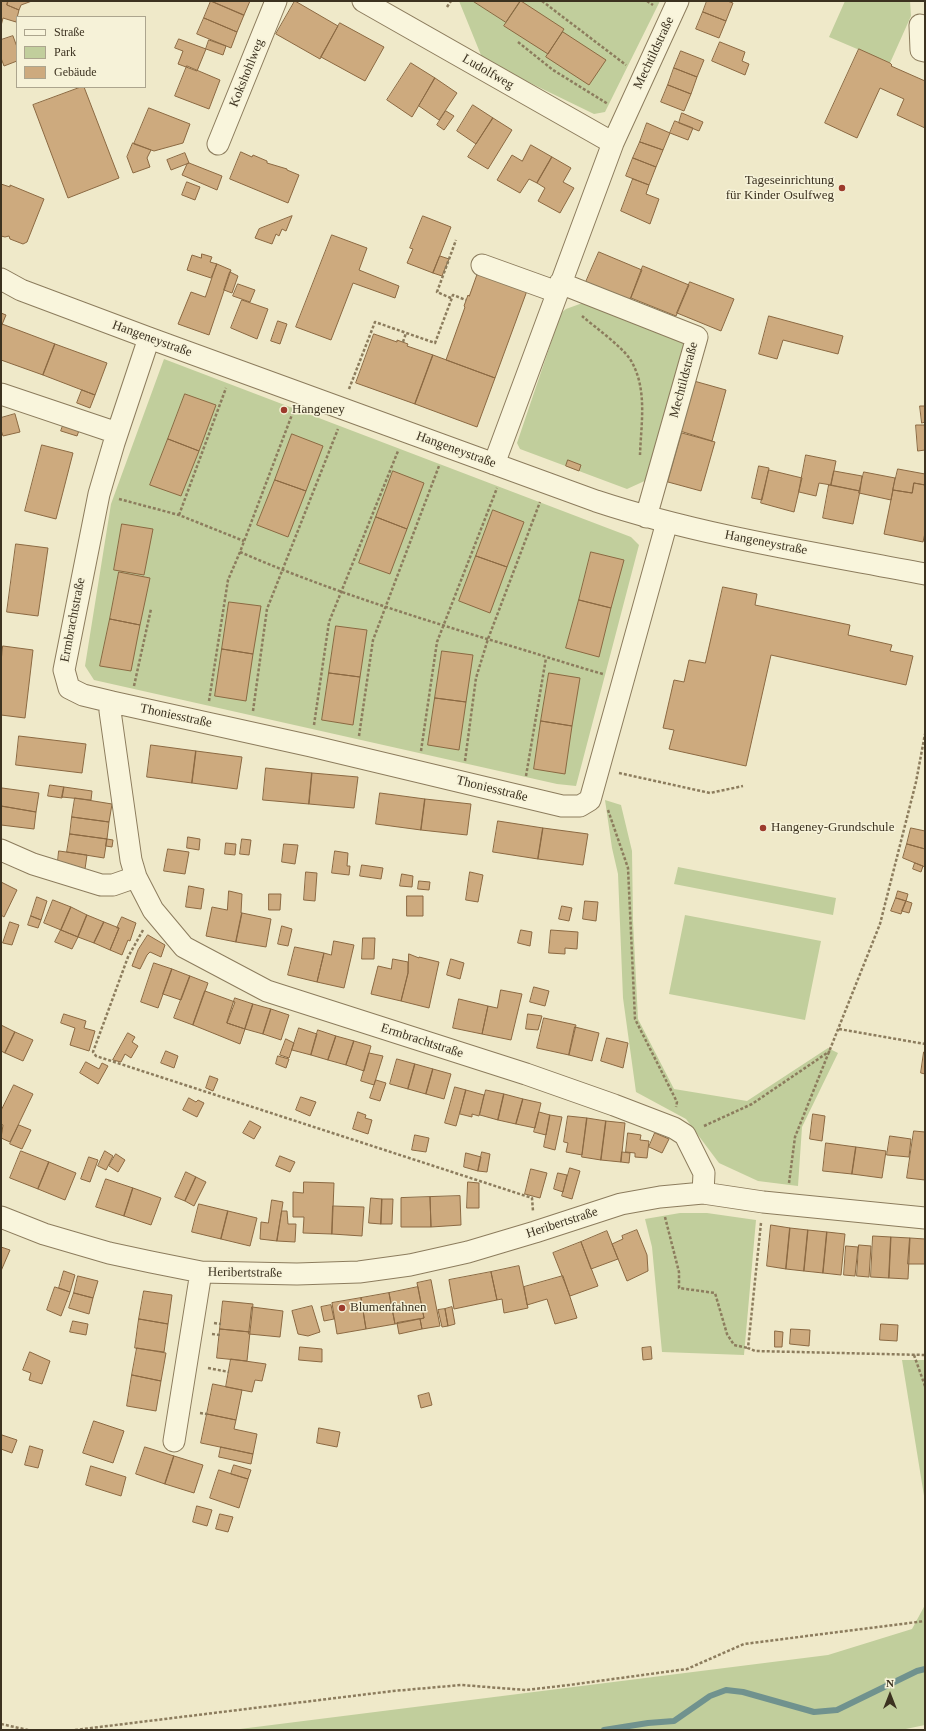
<!DOCTYPE html>
<meta charset="utf-8">
<style>
body{margin:0}
#map{position:relative;width:926px;height:1731px;overflow:hidden;background:#efe9c9;font-family:"Times New Roman",serif}
canvas{display:block}
.frame{position:absolute;inset:0;border:2px solid #3c3220;pointer-events:none}
.legend{position:absolute;left:16px;top:16px;width:130px;height:72px;box-sizing:border-box;background:#f6f2d8;border:1px solid #aca58e;margin:0;padding:5px 7px;list-style:none;font-size:12px;color:#3c3220}
.legend li{display:flex;align-items:center;gap:8px;height:20px}
.legend b{width:20px;border:1px solid #aca58e}
.north{position:absolute;left:870px;top:1675px;width:40px;height:40px;-webkit-text-stroke:3px #f6f2d8;paint-order:stroke;rotate:0deg;font-size:11px;font-weight:700;line-height:16px;text-align:center;color:#3c3220}
.north::after{content:'';display:block;margin:auto;width:14px;height:18px;background:#3c3220;clip-path:polygon(50% 0,100% 100%,50% 72%,0 100%)}
</style>
<div id="map">
<canvas width="926" height="1731"></canvas>
<div class="frame"></div>
<ul class="legend">
<li><b style="height:5px;background:#f9f5dc"></b>Straße</li>
<li><b style="height:11px;background:#c1ce9c"></b>Park</li>
<li><b style="height:11px;background:#cdaa7e"></b>Gebäude</li>
</ul>
<div class="north">N</div>
</div>
<script>
const g = document.querySelector('canvas').getContext('2d');
g.lineJoin = 'round';
function fillPath(path, color) { g.fillStyle = color; g.fill(path, 'evenodd'); }
function trace(path, color, width, dash) { g.strokeStyle = color; g.lineWidth = width; g.lineCap = dash ? 'butt' : 'round'; g.setLineDash(dash || []); g.stroke(path); }
function drawText(font, color, halo, rows, align = 'center') {
  g.font = font + ' "Times New Roman",serif'; g.lineWidth = 3; g.setLineDash([]); g.textBaseline = 'middle'; g.strokeStyle = halo; g.fillStyle = color; for (const [text, x, y, turn = 0] of rows) {
    g.save(); g.translate(x, y); g.rotate((+turn || 0) * Math.PI / 180); g.textAlign = isNaN(turn) ? turn : align; if (halo) g.strokeText(text, 0, 0); g.fillText(text, 0, 0); g.restore();
  }
}
fillPath(new Path2D(`
 M459,1H660L605,112L594,114L483,60Z
 M845,1H910L911,16L890,63L829,37Z
 M588,301L683,338L686,352L649,479L627,489L520,449L517,443L561,313L566,309Z
 M164,359L631,537L639,545L576,786L557,784L94,680L85,666L111,504Z
 M605,800L621,805L632,851L633,921L638,1019L674,1089L747,1101L828,1048L838,1053L802,1127L798,1186L758,1181L719,1163L686,1119L636,1092L623,998L618,874L612,848Z
 M678,867L836,898L833,915L674,884Z
 M685,915L821,941L805,1020L669,994Z
 M680,1213H707L756,1220L744,1355L662,1352L652,1247L645,1219Z
 M902,1360H925V1502Z
 M925,1605V1725L901,1730H232L828,1655L912,1629Z`), '#c1ce9c');
trace(new Path2D(`
 M604,1730L648,1723L674,1721L710,1696L726,1690L743,1692L814,1712L837,1710L917,1671L925,1669`), '#70928e', 6);
const building = new Path2D(`
 M1,1H8L7,5L19,10L16,22L3,18L1,26Z
 M8,1H32L21,5L19,10L7,5Z
 M211,1H250L244,15Z
 M211,1L244,15L237,32L204,18Z
 M295,1L338,26L320,59L276,34Z
 M473,1H520L506,22Z
 M521,1L564,29L548,54L504,26Z
 M707,1H727L733,3L726,21L703,12Z
 M703,12L726,21L719,38L696,29Z
 M204,18L237,32L231,48L197,34Z
 M340,23L384,47L365,81L321,57Z
 M563,32L606,60L589,85L546,57Z
 M13,36L17,47V61L4,66L1,58V40Z
 M179,39L206,49L197,71L178,64L183,51L175,48Z
 M209,40L226,46L223,55L206,49Z
 M720,42L745,52L742,61L749,64L745,75L712,61Z
 M859,49L890,63L892,65L891,66L925,81V128L897,115L904,99L880,88L857,138L825,123Z
 M681,51L704,60L697,77L674,68Z
 M411,63L435,78L412,117L387,100Z
 M187,66L220,80L209,109L175,96Z
 M674,68L697,77L691,94L668,85Z
 M435,78L457,93L439,120L419,106Z
 M668,85L691,94L684,111L661,102Z
 M81,87H84L119,178L68,198L33,105Z
 M473,105L493,118L476,144L457,131Z
 M149,108L190,124L183,143L154,151L134,144Z
 M446,111L454,116L444,130L437,125Z
 M682,113L703,122L699,131L679,123Z
 M493,118L512,130L488,169L468,157Z
 M675,121L693,128L688,140L670,133Z
 M647,123L670,133L663,150L640,142Z
 M640,142L663,150L656,167L633,158Z
 M133,143L151,150L147,158L150,167L133,173L127,157Z
 M531,145L552,157L537,183L529,179L520,193L497,180L512,155L522,161Z
 M241,152L252,157L253,155L267,161V163L287,169V170L299,175L288,203L230,179Z
 M185,153L189,163L171,170L167,160Z
 M552,157L571,168L563,182L574,188L560,213L538,201L545,188L537,183Z
 M633,158L656,167L649,185L626,176Z
 M189,163L222,176L217,190L182,175L187,164Z
 M633,179L649,185L646,194L659,199L650,224L621,211Z
 M187,182L200,187L195,200L182,195Z
 M1,184L10,187V185L44,199L27,242L23,244L10,239L9,236L5,237L1,236Z
 M292,216L286,231L282,229L279,236L276,234L272,244L255,238L259,229Z
 M423,216L451,227L433,273L407,263L413,249L410,248Z
 M332,235L367,248L359,270L399,286L395,298L353,283L331,340L296,327Z
 M599,252L642,270L630,300L586,282Z
 M202,254L212,257L210,262L217,264L211,278L187,270L192,255L201,258Z
 M440,256L449,259L442,276L433,273Z
 M217,264L231,270L209,335L178,324L191,292L205,297Z
 M643,266L689,285L676,316L631,298Z
 M479,270L528,288L495,378L446,360L465,307L464,306L468,295L469,296Z
 M230,272L238,276L232,293L224,290Z
 M690,282L734,299L721,331L677,313Z
 M238,284L255,290L250,302L233,296Z
 M242,300L268,309L257,339L231,328Z
 M1,313L6,315L1,327Z
 M769,316L843,336L838,354L783,340L777,359L759,354Z
 M278,321L287,324L280,344L271,341Z
 M2,324L55,344L43,375L1,360Z
 M374,334L397,342V340L408,344L407,346L433,355L415,404L356,383Z
 M55,344L107,363L95,395L43,375Z
 M433,355L495,378L477,427L415,404Z
 M694,381L726,390L712,441L680,431Z
 M82,390L95,395L90,408L77,403Z
 M185,394L216,405L199,451L168,439Z
 M920,406H925V422L922,423Z
 M15,414L20,432L3,436L1,430V418Z
 M64,423L80,428L77,436L61,431Z
 M916,425H925V450L918,451Z
 M682,433L715,442L701,491L668,482Z
 M292,434L323,446L306,491L275,480Z
 M168,439L199,451L181,496L150,485Z
 M42,445L73,453L56,519L25,511Z
 M806,455L836,461L831,485L819,483L816,496L799,492Z
 M568,460L581,465L579,471L566,466Z
 M759,466L769,468L762,500L752,498Z
 M898,469L925,474V485L914,483L912,493L893,490Z
 M769,470L802,478L794,512L761,503Z
 M393,471L424,483L407,529L376,517Z
 M834,471L862,476L860,491L831,485Z
 M864,472L895,478L891,500L859,493Z
 M275,480L306,491L288,537L257,525Z
 M914,483L925,485V533L923,542L884,534L893,490L912,493Z
 M829,485L860,491L853,524L823,518Z
 M493,510L524,522L507,567L476,556Z
 M376,517L407,529L390,574L359,563Z
 M122,524L153,529L144,575L114,570Z
 M16,544L48,548L38,616L7,612Z
 M591,552L624,560L611,608L579,600Z
 M476,556L507,567L490,613L459,601Z
 M119,572L150,578L140,625L110,619Z
 M723,587L757,594L755,605L850,625L848,635L892,645L890,651L913,656L906,685L771,655L746,766L669,749L674,730L663,728L674,680L684,682L689,660L705,663Z
 M579,600L611,608L599,657L566,648Z
 M229,602L261,606L253,654L222,649Z
 M110,619L140,625L131,671L100,666Z
 M336,626L367,630L360,677L329,673Z
 M3,646L33,650L25,718L1,715V662Z
 M222,649L253,654L246,701L215,696Z
 M442,651L473,655L466,702L435,698Z
 M329,673L360,677L353,725L322,720Z
 M549,673L580,678L572,726L541,721Z
 M435,698L466,702L459,750L428,745Z
 M541,721L572,726L565,774L534,769Z
 M19,736L86,744L82,773L16,765Z
 M151,745L196,751L192,783L147,777Z
 M196,751L242,757L237,789L192,783Z
 M266,768L312,773L309,804L263,800Z
 M312,773L358,777L354,808L309,804Z
 M50,785L64,787L62,798L48,796Z
 M64,787L92,791L91,800L62,797Z
 M2,788L39,793L36,812L1,806Z
 M380,793L425,799L421,830L376,824Z
 M75,798L112,804L109,822L72,817Z
 M425,799L471,804L467,835L421,830Z
 M1,806L36,812L34,829L1,825Z
 M72,817L109,822L107,839L70,834Z
 M498,821L543,828L538,859L493,852Z
 M543,828L588,834L583,865L538,859Z
 M911,828L925,831V849L907,844Z
 M70,834L107,839L104,858L67,852Z
 M188,837L200,839L199,850L187,848Z
 M107,839L113,840L112,847L106,846Z
 M242,839L251,840L249,855L240,854Z
 M226,843L236,844L235,855L225,854Z
 M284,844L298,845L295,864L282,862Z
 M907,844L925,849V867L903,858Z
 M168,849L189,852L185,874L164,871Z
 M59,851L87,855L85,869L58,861Z
 M335,851L348,853L347,866H350L349,875L332,873Z
 M915,863L923,866L921,872L913,869Z
 M362,865L383,868L381,879L360,876Z
 M306,872L317,873L315,901L304,900Z
 M470,872L483,875L478,902L466,900Z
 M402,874L413,876L412,887L400,886Z
 M419,881L430,882L429,890L418,889Z
 M1,882L17,890L4,917L1,915Z
 M189,886L204,889L201,909L186,907Z
 M229,891L242,894L241,913H242L236,942L206,936L212,907L227,910Z
 M898,891L908,894L906,901L896,898Z
 M269,894H281L280,910H269Z
 M407,896H423V916H407Z
 M37,897L47,901L41,920L31,916Z
 M896,898L906,901L901,914L891,911Z
 M53,900L71,907L61,930L44,923Z
 M585,901L598,902L596,921L583,919Z
 M906,901L912,903L909,913L902,911Z
 M562,906L572,908L569,921L559,919Z
 M71,907L87,915L78,937L61,930Z
 M242,913L271,919L266,947L236,942Z
 M87,915L104,922L94,943L78,937Z
 M31,916L41,920L38,928L28,925Z
 M122,917L136,923L130,941L128,940L122,955L110,950L119,928H117Z
 M10,922L19,925L12,945L3,943Z
 M104,922L119,928L110,950L94,943Z
 M282,926L292,929L288,946L278,944Z
 M61,930L78,937L72,949L55,942Z
 M521,930L532,932L530,946L518,943Z
 M551,930L578,932L577,949L565,948V954L549,953Z
 M148,935L165,945L161,957L150,952L147,955L140,969L132,966L138,950Z
 M363,938H375L374,959H362Z
 M334,941L354,945L344,988L317,982L324,953L331,955Z
 M295,947L324,953L317,982L288,975Z
 M409,954L419,958V957L439,962L429,1008L401,1001L408,973Z
 M393,959L408,962V973L401,1001L371,994L378,966L391,969Z
 M451,959L464,963L460,979L447,975Z
 M154,963L172,969L158,1008L141,1002Z
 M172,969L190,976L181,1000L163,994Z
 M190,976L208,983L193,1025L174,1018Z
 M534,987L549,991L545,1006L530,1002Z
 M501,990L522,994L511,1040L482,1034L488,1006L497,1008Z
 M205,991L235,1002L227,1023L245,1029L240,1044L193,1025Z
 M235,998L253,1004L245,1029L227,1023Z
 M459,999L488,1006L482,1034L453,1028Z
 M253,1004L271,1009L263,1034L245,1029Z
 M271,1009L289,1015L281,1040L263,1034Z
 M64,1014L86,1021L84,1028L95,1031L89,1051L70,1045L75,1028L61,1023Z
 M528,1014L542,1016L538,1030L526,1029Z
 M544,1018L576,1025L569,1055L537,1048Z
 M1,1025L15,1032L5,1053L1,1051Z
 M575,1027L599,1033L592,1061L569,1055Z
 M299,1028L317,1034L311,1055L292,1050Z
 M318,1030L336,1036L328,1060L311,1055Z
 M15,1032L33,1040L23,1061L5,1053Z
 M128,1033L135,1037L132,1042L138,1046L131,1058L125,1054L121,1062L113,1060Z
 M336,1036L354,1041L346,1065L328,1060Z
 M607,1038L628,1043L623,1068L601,1061Z
 M286,1039L294,1043L289,1058L280,1055Z
 M354,1041L371,1046L364,1071L346,1065Z
 M166,1051L178,1056L174,1068L161,1063Z
 M924,1052H925V1074L921,1073Z
 M369,1053L383,1056L374,1085L361,1081Z
 M278,1056L289,1059L286,1068L276,1064Z
 M397,1059L415,1064L408,1089L390,1084Z
 M86,1062L99,1069L102,1063L108,1066L98,1084L80,1073Z
 M415,1064L433,1069L426,1094L408,1089Z
 M433,1069L451,1074L444,1099L426,1094Z
 M210,1076L218,1079L213,1091L206,1088Z
 M376,1080L386,1083L380,1101L370,1098Z
 M14,1085L33,1094L10,1142L1,1138L3,1125L1,1124V1111Z
 M455,1087L466,1090L456,1126L445,1123Z
 M466,1090L484,1095L479,1116L472,1114V1117L460,1114Z
 M486,1090L504,1094L498,1120L480,1115Z
 M504,1094L523,1099L516,1124L498,1120Z
 M301,1097L316,1102L310,1116L296,1110Z
 M189,1098L196,1102L198,1100L204,1103L197,1117L183,1110Z
 M523,1099L541,1103L535,1128L516,1124Z
 M358,1112L366,1115L365,1118L372,1120L368,1134L353,1129Z
 M539,1112L550,1115L546,1135L534,1132Z
 M813,1114L825,1116L822,1141L810,1139Z
 M550,1115L562,1117L555,1150L544,1147Z
 M568,1116L587,1118L582,1155L566,1152L568,1143L564,1142Z
 M587,1118L606,1121L601,1160L582,1157Z
 M250,1121L261,1127L254,1139L243,1133Z
 M606,1121L625,1123L621,1162L601,1160Z
 M19,1125L31,1130L22,1149L10,1144Z
 M914,1131L925,1132V1180L907,1178Z
 M628,1133L641,1135L640,1140L649,1141L647,1158L635,1157V1153L626,1152Z
 M655,1133L669,1139L662,1153L649,1147Z
 M415,1135L429,1138L426,1152L412,1150Z
 M890,1136L911,1139L909,1157L887,1155Z
 M826,1143L856,1147L852,1174L823,1171Z
 M856,1147L886,1151L882,1178L852,1174Z
 M21,1151L49,1162L38,1189L10,1178Z
 M105,1151L113,1156L106,1170L98,1166Z
 M482,1152L490,1154L487,1172L478,1171Z
 M622,1152L630,1153L629,1163L621,1162Z
 M466,1153L481,1157L478,1171L464,1167Z
 M116,1154L125,1160L118,1172L109,1166Z
 M280,1156L295,1162L290,1172L276,1166Z
 M89,1157L98,1160L90,1182L81,1179Z
 M49,1162L76,1173L65,1200L38,1189Z
 M570,1168L580,1171L572,1199L562,1196Z
 M531,1169L547,1173L540,1198L525,1194Z
 M186,1172L196,1177L185,1201L175,1197Z
 M558,1173L567,1175L563,1192L554,1189Z
 M196,1177L206,1182L194,1206L185,1201Z
 M106,1179L133,1188L124,1216L96,1207Z
 M304,1182L334,1183L332,1234L303,1233L304,1217H293V1192L303,1193Z
 M468,1182L479,1183V1208H467Z
 M133,1188L161,1198L151,1225L124,1216Z
 M460,1196L461,1225L431,1227L430,1197Z
 M430,1197L431,1227H401V1198Z
 M371,1198L382,1199L381,1224L369,1223Z
 M382,1199H393L392,1224H381Z
 M272,1200L283,1202L277,1241L260,1239L261,1222L268,1223Z
 M199,1204L228,1211L221,1239L192,1232Z
 M333,1206L364,1207L362,1236L332,1234Z
 M228,1211L257,1218L250,1246L221,1239Z
 M282,1211H287L288,1224H296L295,1242L277,1241Z
 M771,1225L790,1228L786,1269L767,1266Z
 M790,1228L808,1230L804,1271L786,1269Z
 M637,1230L647,1255L648,1271L627,1281L612,1244L623,1239L622,1236Z
 M808,1230L827,1232L823,1273L804,1271Z
 M607,1231L618,1259L591,1269L581,1242Z
 M827,1232L845,1234L841,1275L823,1273Z
 M873,1236L891,1237L889,1278L871,1277Z
 M891,1237L910,1238L908,1279L889,1278Z
 M910,1238L925,1239V1264H908Z
 M581,1242L598,1286L570,1296L553,1253Z
 M859,1245L871,1246L869,1277L857,1276Z
 M846,1246L858,1247L855,1276L844,1275Z
 M1,1247L10,1250L1,1271Z
 M519,1266L528,1308L504,1313L502,1299L497,1300L491,1272Z
 M64,1271L75,1275L70,1292L59,1288Z
 M491,1272L497,1300L454,1309L449,1280Z
 M78,1276L98,1281L93,1298L74,1293Z
 M563,1276L577,1318L555,1324L547,1299L527,1305L524,1287Z
 M431,1280L440,1326L422,1329L420,1319L424,1318L417,1283Z
 M55,1287L70,1292L61,1316L47,1310Z
 M418,1287L424,1318L395,1324L389,1293Z
 M144,1291L172,1295L168,1324L139,1319Z
 M74,1293L93,1298L89,1314L69,1308Z
 M389,1293L395,1324L366,1329L361,1298Z
 M361,1298L366,1329L337,1334L332,1303Z
 M223,1301L253,1304L250,1332L220,1329Z
 M331,1305L334,1319L324,1321L321,1307Z
 M312,1306L320,1332L308,1336L298,1334L292,1311Z
 M252,1307L283,1311L280,1337L249,1334Z
 M452,1307L455,1324L448,1326L445,1309Z
 M445,1309L448,1326L442,1327L438,1310Z
 M139,1319L168,1324L164,1352L135,1348Z
 M420,1319L422,1329L399,1334L397,1323Z
 M73,1321L88,1324L86,1335L70,1332Z
 M881,1324L898,1325L897,1341L880,1340Z
 M220,1329L250,1332L247,1361L217,1358Z
 M791,1329L810,1330L809,1346L790,1344Z
 M775,1331L783,1332L782,1347H775Z
 M300,1347L322,1349V1362L299,1360Z
 M651,1347L652,1359L643,1360L642,1348Z
 M137,1348L166,1353L161,1381L132,1375Z
 M30,1352L50,1361L42,1384L29,1380L31,1373L23,1370Z
 M231,1359L266,1364L262,1381L255,1380L252,1392L226,1387Z
 M132,1375L161,1381L156,1411L127,1406Z
 M213,1384L242,1390L236,1420L207,1414Z
 M429,1393L432,1405L421,1408L418,1396Z
 M207,1414L236,1420L234,1429L257,1434L253,1454L201,1443Z
 M94,1421L124,1431L113,1463L83,1453Z
 M319,1428L340,1432L337,1447L317,1443Z
 M2,1435L17,1440L12,1453L1,1449Z
 M30,1446L43,1450L38,1468L25,1465Z
 M145,1447L174,1456L165,1484L136,1474Z
 M221,1447L253,1454L251,1464L219,1457Z
 M174,1456L203,1465L194,1493L165,1484Z
 M234,1465L251,1470L248,1479L231,1474Z
 M91,1466L126,1477L121,1496L86,1485Z
 M219,1470L248,1479L239,1508L210,1498Z
 M197,1506L212,1510L207,1526L193,1522Z
 M220,1514L233,1517L228,1532L216,1529Z`);
fillPath(building, '#cdaa7e');
trace(building, '#8b6942', 1);
const minor = new Path2D(`
 M363,1L613,143
 M920,25L921,50L925,51
 M218,144L276,1
 M482,265L557,292
 M1,279L21,290L149,338L596,501C702,536 815,553 925,574
 M560,283L697,337L646,517
 M149,338L114,443L99,494L64,670L69,688L83,695L112,702L110,711L131,860L136,877L153,910L184,947L267,991L526,1074L614,1105L674,1128L685,1135L704,1173L703,1193
 M1,394L117,433
 M494,464L613,143L678,1
 M112,702L311,746L562,806H580L590,800L667,522
 M1,850L33,864L101,885H113L136,877
 M1,1217L44,1234L109,1253L151,1262L201,1272L297,1274L359,1272L410,1265L468,1252L535,1232L621,1204L660,1197L703,1193L763,1202L925,1218
 M174,1441L201,1272`);
trace(minor, '#8c7c5d', 23);
trace(new Path2D(`
 M542,1L626,65
 M647,1L653,5
 M447,7L451,1
 M518,42L553,70L608,104
 M451,298L437,292L456,240
 M582,316C596,328 620,345 630,359C648,388 641,423 640,455
 M403,342L406,333
 M349,389L375,322L435,343L453,295L466,300
 M119,499L179,515L244,541
 M179,515L226,388
 M240,552C320,587 403,613 487,639C526,650 564,663 603,674
 M134,686L151,609
 M209,701L228,580L240,552L293,412
 M253,711L267,609L338,429
 M314,725L329,622L398,451
 M359,736L373,640L439,466
 M421,751L437,642L497,488
 M465,761L476,678L488,639L540,502
 M619,773L710,793L743,786
 M526,776L546,658
 M608,810L628,868L635,1019L677,1102L676,1107
 M143,930L128,957L93,1052L96,1056L532,1198L533,1211
 M839,1029L925,1044
 M704,1126L752,1104L830,1051
 M789,1183L795,1137L880,924L916,782L925,734
 M665,1217L679,1272V1288L715,1293L727,1334L734,1345L748,1348
 M761,1223L748,1348L755,1351L925,1355
 M214,1323L221,1324
 M212,1334L220,1335
 M914,1355L925,1386
 M208,1368L229,1372
 M200,1413L207,1414
 M1,1724L28,1730
 M75,1730L393,1691L461,1685L526,1690L569,1685L687,1669L744,1644L925,1621`), '#8c7c5d', 2.5, [3, 2]);
trace(minor, '#f9f5dc', 21);
for (const [x, y, r, color] of [
 [842,188,4,"#9c3b2c"],
 [284,410,4,"#9c3b2c"],
 [763,828,4,"#9c3b2c"],
 [342,1308,4,"#9c3b2c"]
]) { const dot = new Path2D(); dot.arc(x, y, r, 0, 2 * Math.PI); g.fillStyle = color; g.fill(dot); trace(dot, '#f6f2d8', 1.5); }
drawText('13px', '#3c3220', '#f6f2d8', [
 ["Mechtildstraße",654,53,-65],
 ["Ludolfweg",488,72,30],
 ["Kokshohlweg",247,73,-68],
 ["Hangeneystraße",152,339,20],
 ["Mechtildstraße",684,380,-75],
 ["Hangeneystraße",456,450,20],
 ["Hangeneystraße",766,543,11],
 ["Ermbrachtstraße",73,620,-79],
 ["Thoniesstraße",176,716,12],
 ["Thoniesstraße",492,789,14],
 ["Ermbrachtstraße",422,1041,18],
 ["Heribertstraße",562,1223,-18],
 ["Heribertstraße",245,1273,1]
]);
drawText('13px', '#3c3220', '#f6f2d8', [
 ["Tageseinrichtung",834,181,"right"],
 ["für Kinder Osulfweg",834,196,"right"],
 ["Hangeney",292,410],
 ["Hangeney-Grundschule",771,828],
 ["Blumenfahnen",350,1308]
], 'left');
</script>
